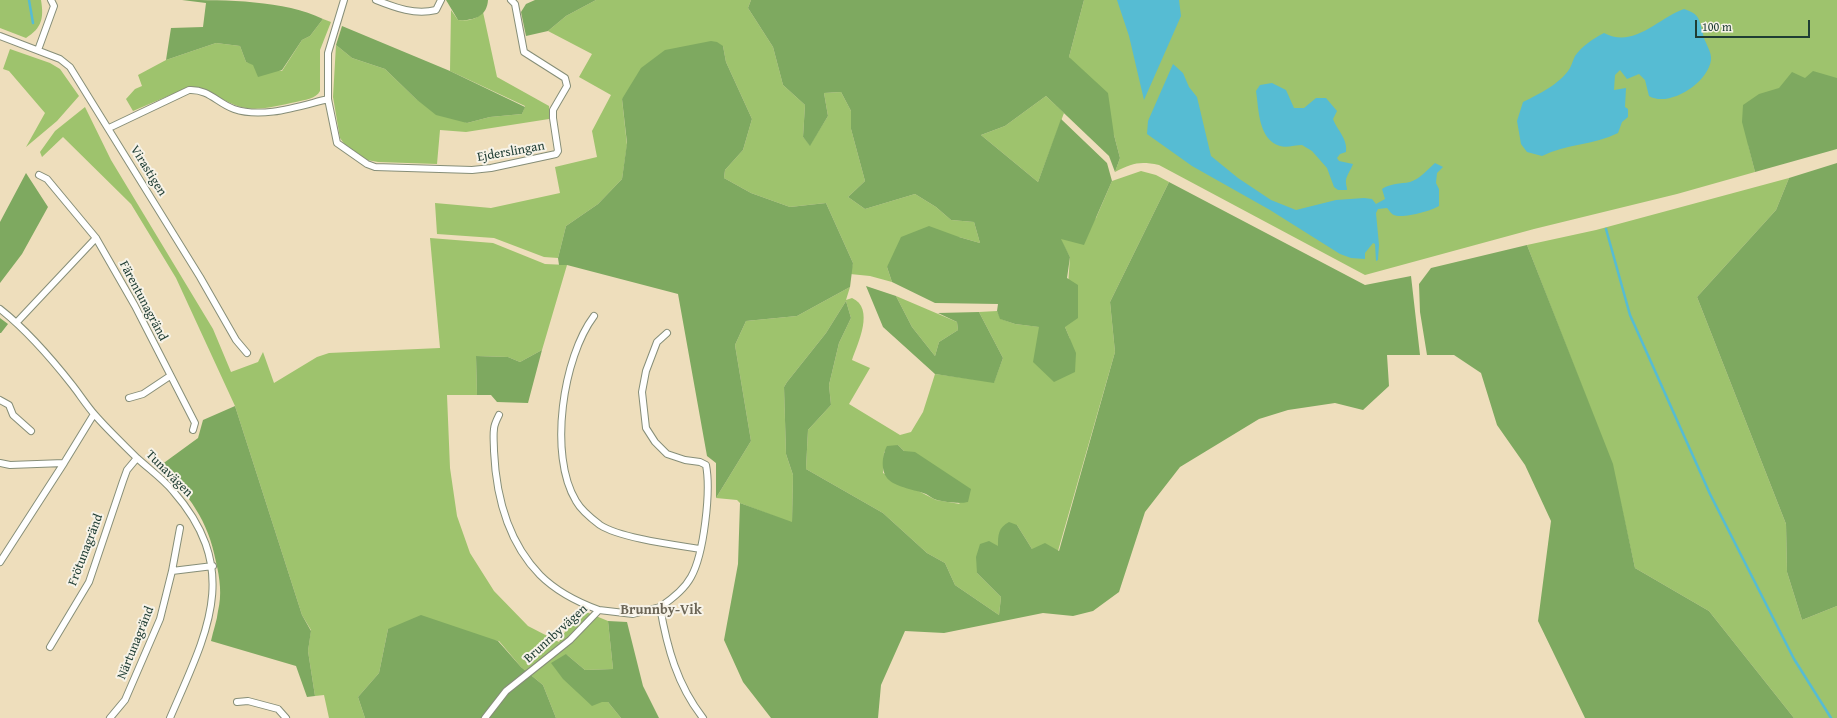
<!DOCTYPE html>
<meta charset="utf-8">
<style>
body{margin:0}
#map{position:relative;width:1837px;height:718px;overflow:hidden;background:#eedebc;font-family:"Gentium Book Plus",serif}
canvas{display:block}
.scale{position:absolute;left:1695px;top:20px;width:115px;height:18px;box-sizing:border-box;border:2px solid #1f3d34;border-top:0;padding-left:5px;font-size:12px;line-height:14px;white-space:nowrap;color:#1f3d34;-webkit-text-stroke:3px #f7f3e8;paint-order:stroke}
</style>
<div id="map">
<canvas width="1837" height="718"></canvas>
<div class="scale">100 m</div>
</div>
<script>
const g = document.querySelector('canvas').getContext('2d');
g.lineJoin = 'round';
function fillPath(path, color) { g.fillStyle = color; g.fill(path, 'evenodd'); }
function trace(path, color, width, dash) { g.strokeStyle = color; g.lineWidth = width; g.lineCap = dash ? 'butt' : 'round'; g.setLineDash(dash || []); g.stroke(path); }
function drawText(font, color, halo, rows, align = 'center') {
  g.font = font + ' "Gentium Book Plus",serif'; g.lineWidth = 4; g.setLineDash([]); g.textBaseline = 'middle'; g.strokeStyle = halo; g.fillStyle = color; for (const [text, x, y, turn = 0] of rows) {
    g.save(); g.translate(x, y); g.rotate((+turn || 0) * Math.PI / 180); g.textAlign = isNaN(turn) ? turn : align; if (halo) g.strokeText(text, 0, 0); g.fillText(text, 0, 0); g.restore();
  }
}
fillPath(new Path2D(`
 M0,0H41C44,18 42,28 26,38L0,28Z
 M596,0H751L748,8L773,47L783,85L805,105L803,137L810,145L828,116L824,93L841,92L851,111V129L865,181L848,197L865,209L915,194L936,207L951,220L974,222L980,243L959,237L887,267L892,282L870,276L850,274L853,263L826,203L790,207L751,193L724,178L725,170L743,150L752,119L726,62L723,46L622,99L627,145L622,179L598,204L566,226L558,258L544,257L494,238L437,234L435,203L491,208L560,193L555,167L597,157L592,131L611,95L579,77L592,54L548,31L566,16Z
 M1084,0H1837V139L1748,144L1755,172L1677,194L1534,229L1365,275L1159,165C1139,161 1133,163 1115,172L1120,158L1114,135L1069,57Z
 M451,10L458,20C470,21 475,20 483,12L497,77L549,106V119L466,132L440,130L437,164L378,162L367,160L345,145L340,138L333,97L336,45L352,58L385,69L416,99L467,123L490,117L522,114L525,106L450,71Z
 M323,19L331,22L320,50V91C316,99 304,100 296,102C276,106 254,113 235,105C219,99 206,87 189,87L133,111L126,99L135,89L142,86L138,75L166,60L216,43L240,46L246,62L282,71L302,40L310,36Z
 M10,49L50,63L60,69L79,96L57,121L26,147L45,113L9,71L3,69Z
 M1046,96L1064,113L1038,182L981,135L1005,126Z
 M85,107L111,160L213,329L231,372L258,362L263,352L274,383L317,357L329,353L440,348L430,238L493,243L545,264L567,265L542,350L520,362L508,357L476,356L477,395H447L450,468L457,516L470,553L494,591L528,626L559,642L579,609L608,621L613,669L585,670L566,654L602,702H608L621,718H556L543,685L521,667L499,641L388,629L379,673L358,697L365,718H329L324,695L315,696L308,651L311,630L302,615L235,406L176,278L131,204L63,137L42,157L40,152L55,131Z
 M1141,171L1156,175L1169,182L1110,302L1115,352L1058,551L1032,549L1017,525L977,573L1001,597L999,615L955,585L945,563L927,553L883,513L806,469L808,430L831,405L829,385L839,343L851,318L846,301L826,333L787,382L784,387L786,454L793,475L792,523L740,503L737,500L716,498L751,441L735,345L746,321L797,316L850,287L846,300L852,298C875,308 858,343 852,360L870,368L849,404L900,435L911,432L923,412L935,374L994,382L1003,358L979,312L997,311L1001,319L1015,324L1040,327L1070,339L1065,327L1070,257L1060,239L1096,218L1112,181ZM898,445L904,451L960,504L936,500L883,473L884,452Z
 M1789,178L1776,210L1697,297L1786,524L1787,572L1802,620L1837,606V718H1794L1709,611L1635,568L1612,464L1527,245L1596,230Z
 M896,296L957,322L958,330L939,342L935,356L912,327Z`), '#9ec36d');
fillPath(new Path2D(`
 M182,0C225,0 285,0 323,19L310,36L302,40L282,70L258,77L253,65L246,62L240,46L216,43L166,60L171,28L203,27L206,3Z
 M446,0H488C487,17 473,21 458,20Z
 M535,0H596L566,16L548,31L526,36L521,12L526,4Z
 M751,0H1084L1069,57L1108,93L1114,135L1120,158L1115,172L1109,156L1046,96L1005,126L981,135L1038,182L1061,119L1107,163L1112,181L1084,245L1061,239L1070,257L1067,278L1078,285V318L1065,327L1076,353L1075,372L1054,382L1033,362L1039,327L1015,324L1000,319L997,311L998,304L935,303L892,282L887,267L901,237L929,226L959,237L980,243L974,222L951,220L936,207L915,194L865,209L848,197L865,181L851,129V111L841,92L824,93L828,116L810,146L803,137L805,105L783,85L773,47L748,8Z
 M342,26L450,71L525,107L522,114L490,117L467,123L436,115L416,99L385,69L352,58L336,45Z
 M711,41L717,42L723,46L726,62L752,119L743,150L725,170L724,178L751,193L790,207L826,203L853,263L850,287L797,316L746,321L735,345L751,441L716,498V463L707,456L678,294L567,265H559L558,258L566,226L598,204L622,179L627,143L622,99L641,68L665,50Z
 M1813,71L1837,78V149L1755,172L1742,122L1743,105L1759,94L1779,88L1792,72L1805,78Z
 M1837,163V606L1802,620L1787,572L1786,524L1697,297L1776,210L1789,178Z
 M26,173L48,207L22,254L0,283V222Z
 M1169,182L1365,285L1411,276L1420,355H1387L1389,386L1363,410L1335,403L1288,410L1259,419L1180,467L1145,512L1119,592L1093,611L1073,616L1043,613L944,633L905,631L881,685L878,718H771L743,682L724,640L738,564L740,503L792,522L793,475L786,454L784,387L787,382L826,333L846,301L851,318L839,343L829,385L831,405L808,430L806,469L883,513L927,553L945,563L955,585L999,615L1001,597L977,573L976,557L980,544L989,541L998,546C998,535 998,528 1009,522L1017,525L1032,549L1045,543L1059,551L1115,352L1110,302Z
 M1527,245L1613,464L1635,568L1709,611L1794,718H1585L1538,621L1551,521L1525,465L1497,425L1481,373L1454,355H1427L1420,312L1419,284L1431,268Z
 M866,286L896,296L912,327L935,356L939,342L958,330L957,322L938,313L979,312L1003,358L994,383L935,374L883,327Z
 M0,318L8,324L1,333H0Z
 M542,350L528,403L497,402L491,395H477L476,356L508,357L520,362Z
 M235,406L302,615L311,631L308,651L315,696L307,697L296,666L211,641C213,631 217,621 218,611C222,595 220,579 216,562C208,519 189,497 161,465L198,438L203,420Z
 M898,445L904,451L915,452L971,489L968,502C960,504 945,502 937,500C933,499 930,496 926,494C916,490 896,487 889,480C880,472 882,455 887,446Z
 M421,615L498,641L521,667L543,685L556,718H365L358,697L379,673L388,629Z
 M608,621L627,622L643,686L659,718H621L608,702H602L592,706L563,679L551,663L566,654L585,670L613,669Z`), '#7ea960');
fillPath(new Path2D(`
 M1117,0H1179L1181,16L1144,100L1129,36Z
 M1684,9C1700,14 1699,19 1703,34C1704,42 1712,51 1711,60C1708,83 1669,108 1649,96L1645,80L1639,74L1627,79L1620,70L1615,75L1614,90L1626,88L1625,107L1628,109V117L1622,122L1618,133C1594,145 1566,144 1542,156L1527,152L1521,144L1517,121L1523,102C1539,94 1560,84 1570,68C1572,64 1573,60 1575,56C1581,47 1594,38 1604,33C1634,49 1658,18 1684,9Z
 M1173,64L1183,73L1189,87L1197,97L1211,156L1238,178L1271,200L1296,210L1336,200L1364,198L1372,199L1376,204L1385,199L1382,189C1391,183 1400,184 1410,182C1420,179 1427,170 1435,163L1443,167L1437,173L1436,183L1439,189V206C1431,211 1402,219 1394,215C1391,214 1389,210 1387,208L1378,209L1376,213L1379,245L1378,260L1376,261L1375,244L1373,243L1365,253V259L1351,258L1340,254L1270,210L1192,166L1147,134L1148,121Z
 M1272,83L1286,90L1294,108H1304L1316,98H1326L1337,111L1333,119C1337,130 1348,139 1346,152L1340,154L1337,158L1339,161L1353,164C1351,170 1345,177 1346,183C1346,185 1347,187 1347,190H1338L1334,187L1327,168L1312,151L1302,145C1296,145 1286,148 1280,146C1258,139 1259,110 1256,91L1260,85Z`), '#56bcd3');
trace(new Path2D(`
 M29,0L33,23
 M1606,229L1630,315L1710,494L1794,659L1831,718`), '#56bcd3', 2.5);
const minor = new Path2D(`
 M376,0C396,8 415,15 436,10L441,0
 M0,36L60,59L70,67L200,277L236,340L247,353
 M38,50L54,6L51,0
 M328,99L337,143L367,164L375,167L472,170L491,168L556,154L558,151L553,118V110L567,86L565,78L524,52L515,4L511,0
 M109,128L189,90C209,89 217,103 234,109C263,119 299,106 328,99V53L344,0
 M39,175L47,179L96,238L135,306L195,423L193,430
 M0,309C28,331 51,358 73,386C80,395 87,406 95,415C108,430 123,444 137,458C149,469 163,479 173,491C243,571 206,634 170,718
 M594,316C563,357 548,455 576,501C581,510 592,519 600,525C620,538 675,545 700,549
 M17,322L96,238
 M667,333L657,342L646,371L642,392L646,428L655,442L667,454L685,460L700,462L706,465C711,491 704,554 691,577C684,590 672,599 660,607C667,647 677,685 703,718
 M129,398L143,394L170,376
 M0,400L9,405L13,415L31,431
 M499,415C497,419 494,425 494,429C493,436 494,444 494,451C496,495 508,542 540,575C557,592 577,602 599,610
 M0,463L10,465L64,463L94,414
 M0,562L64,463
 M172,571L180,528
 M50,647L89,582L123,481L127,470L137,458
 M237,702L248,701L278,709L286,718
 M110,718L125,700L160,619L172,571L213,566
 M485,718L506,691L570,640L599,610L633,614L660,607`);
trace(minor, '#868e78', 8);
trace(minor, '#fff', 6);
drawText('13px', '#1f3d34', '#f7f3e8', [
 ["Ejderslingan",511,152,-10],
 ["Virastigen",148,171,58],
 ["Färentunagränd",143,301,62],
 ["Tunavägen",169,474,45],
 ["Frötunagränd",86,550,-69],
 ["Brunnbyvägen",556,634,-42],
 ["Närtunagränd",136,643,-68]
]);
drawText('bold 14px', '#6b6556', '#f7f3e8', [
 ["Brunnby-Vik",661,610]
]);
</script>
